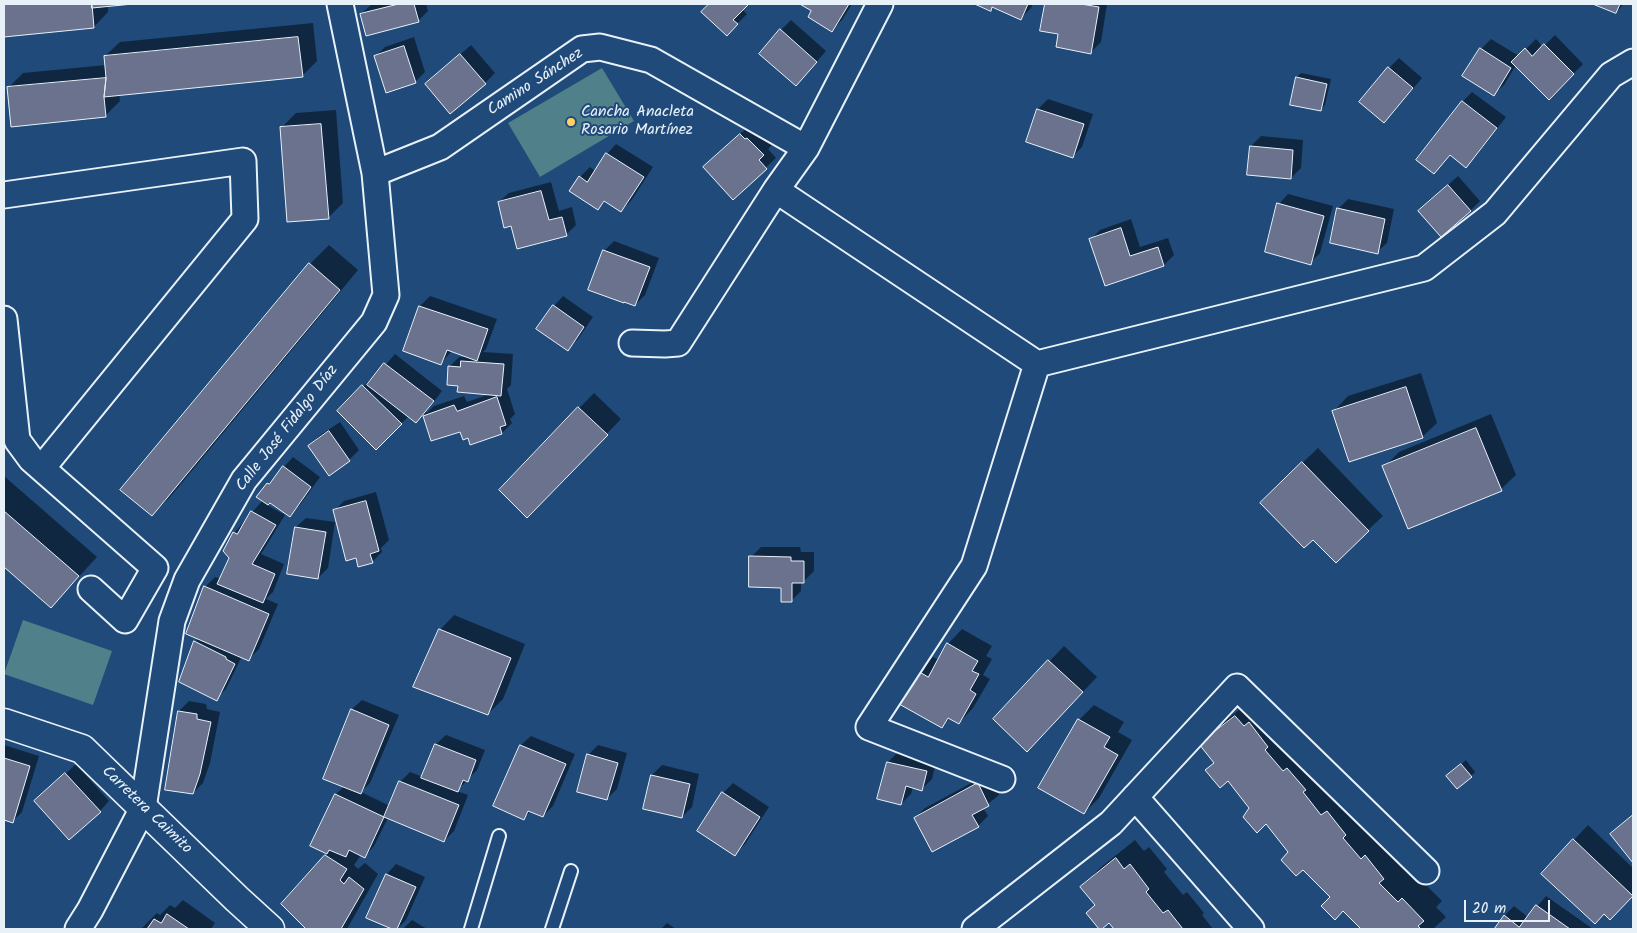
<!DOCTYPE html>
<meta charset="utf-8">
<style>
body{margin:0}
#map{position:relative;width:1637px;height:933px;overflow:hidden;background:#1f4a7a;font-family:Kalam,sans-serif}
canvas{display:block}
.frame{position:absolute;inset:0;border:5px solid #e8f1f8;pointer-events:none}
.scale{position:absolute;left:1464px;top:900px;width:86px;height:22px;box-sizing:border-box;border:2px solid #e8f1f8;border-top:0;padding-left:6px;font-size:15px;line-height:18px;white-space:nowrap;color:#e8f1f8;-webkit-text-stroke:4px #1f4a7a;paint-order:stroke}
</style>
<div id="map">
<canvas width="1637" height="933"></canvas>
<div class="frame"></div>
<div class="scale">20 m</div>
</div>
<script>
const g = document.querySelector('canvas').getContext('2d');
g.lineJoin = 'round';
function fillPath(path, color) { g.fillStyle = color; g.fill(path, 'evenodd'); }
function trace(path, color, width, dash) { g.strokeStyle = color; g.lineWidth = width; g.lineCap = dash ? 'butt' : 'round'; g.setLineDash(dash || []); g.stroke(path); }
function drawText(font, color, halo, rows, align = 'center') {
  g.font = font + ' Kalam,sans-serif'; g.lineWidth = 4; g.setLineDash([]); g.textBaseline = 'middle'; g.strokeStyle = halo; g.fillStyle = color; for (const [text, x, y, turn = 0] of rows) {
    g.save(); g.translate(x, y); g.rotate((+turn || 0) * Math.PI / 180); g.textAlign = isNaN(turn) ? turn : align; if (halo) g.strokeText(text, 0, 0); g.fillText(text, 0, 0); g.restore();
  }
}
fillPath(new Path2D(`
 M602,68L634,121L540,177L508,123Z
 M23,620L112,651L93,705L4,674Z`), '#50808a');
fillPath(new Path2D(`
 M4,4H121L108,5V12L94,27L4,36Z
 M372,4H426L428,11L418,21L361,14Z
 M711,4H747L742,9L747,14L727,34L703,12Z
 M802,4H852L842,20L832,30L813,10Z
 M978,4H1033L1031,8L1021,18L994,6L991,9Z
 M1046,4H1107L1101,42L1091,52L1060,33L1042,30Z
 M1597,4H1624L1616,12Z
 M791,20L826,51L806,74L781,30Z
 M313,23L317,61L302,76L119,94L120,101L105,116L8,88L23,73L106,65L105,56L120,42Z
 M1555,35L1583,64L1549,98L1516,65L1504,85L1494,94L1464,75L1481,49L1491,39L1519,56L1536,39L1543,47Z
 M414,37L425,72L415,82L375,57L385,47Z
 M471,45L495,73L485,83L427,84Z
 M1399,58L1422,78L1394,111L1389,68Z
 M1301,73L1331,79L1325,105L1321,110L1297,77Z
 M1472,92L1506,117L1476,156L1466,166L1451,154L1434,173L1462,102Z
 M1048,99L1093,114L1082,147L1072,157L1038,109Z
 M336,110L343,203L328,218L281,128L296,113Z
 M750,125L758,129L773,144L768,149L776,158L733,198L714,158Z
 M1261,136L1303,140L1301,168L1291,178L1251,146Z
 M616,144L653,167L631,201L621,211L606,201L598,208L580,177L590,167L595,171L607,154Z
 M1458,176L1480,201L1470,211L1430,201Z
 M551,182L559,211L572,207L576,225L566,235L512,225L499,202L509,193Z
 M1288,194L1333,206L1320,253L1310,263L1279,204Z
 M1348,199L1394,209L1387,243L1377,252L1338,209Z
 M1131,219L1140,247L1168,238L1174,255L1164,265L1105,284L1090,240L1100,230Z
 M614,241L659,258L645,295L635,305L624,301L604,251Z
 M329,245L358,270L171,496L152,515L310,264Z
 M430,296L497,319L486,349L483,352L513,354L511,385L507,389L515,414L510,419L512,423L502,433L471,443L469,437L461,430L432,440L424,414L416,422L409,416L376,448L339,411L373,377L374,378L395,354L442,391L426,412L427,413L434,406L464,396L467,402L490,394L459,385L450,366L459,357H468L452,351L441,363L404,350L420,306Z
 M563,296L593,317L578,339L568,349L554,306Z
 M1421,373L1437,423L1422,437L1334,411L1348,396Z
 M594,393L621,419L542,501L500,490Z
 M1491,414L1516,475L1501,489L1384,467L1399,452Z
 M340,422L359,450L349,460L309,446L319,436Z
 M1318,448L1383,516L1368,530L1276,488Z
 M293,457L320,477L300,505L290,515L270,501L267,505L285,515L261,554L284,564L273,592L266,599L278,604L259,649L249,659L242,656L226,689L216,699L195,642L199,638L205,587L215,577L221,579L230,558L234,533L263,500L268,484Z
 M4,476L97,557L51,607L4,566Z
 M376,492L389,540L381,548L382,552L372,562L357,557L334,511L344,501Z
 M306,518L335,522L328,568L318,578L296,527Z
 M761,547H800L801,552H814V571L804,581H801V591L791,601L782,586L751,557Z
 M454,615L525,644L503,699L488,714L440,630Z
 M962,629L992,646L986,656L992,659L983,675L990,679L973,708L959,723L950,718L942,726L919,672L933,657L939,660L948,644Z
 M1064,646L1097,677L1042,735L995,719Z
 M1255,698L1402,859L1398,863L1418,884L1422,881L1442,901L1436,907L1446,917L1433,929H1363L1290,852L1266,822L1251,808L1201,744L1219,725Z
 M362,700L399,715L370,783L361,792L390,806L400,782L410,772L423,777L436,744L446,735L485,750L477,770L457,791L468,795L454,831L444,841L388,818L374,846L365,856L361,855L354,865L358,869L365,863L378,874L347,929H307L283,904L328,853L312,846L336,794L345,786L324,778L352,709Z
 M189,701L206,704L207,709L220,712L210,763L203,783L193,793L167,789L179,711Z
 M1094,705L1124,722L1118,732L1132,740L1099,798L1084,813L1079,720Z
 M531,736L575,754L553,806L543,816L531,811L524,818L521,745Z
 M4,745L39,756L22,812L12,822L4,819Z
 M598,745L627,753L617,789L607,799L588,755Z
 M898,752L936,762L932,779L922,789L913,787L911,794L901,804L888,762Z
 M1466,760L1475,772L1471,776L1452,772Z
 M76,764L109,801L100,811L46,792Z
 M662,765L699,774L692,807L682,817L652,775Z
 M988,774L999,795L983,808L988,816L978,826L915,818L925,808Z
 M733,783L769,807L745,844L735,854L723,793Z
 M1588,825L1633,868V895L1625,904L1574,840Z
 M1135,840L1144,851L1149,847L1167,869L1164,872L1183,895L1187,892L1204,913L1202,915L1213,929H1115L1082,887L1100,868Z
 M396,864L425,877L406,920L397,929H392L393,928L368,917L387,874Z
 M1546,896L1593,929H1495L1504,916L1514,906L1528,917Z
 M183,900L215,923L211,929H141L157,913L160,915L170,905L175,908Z
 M412,920L427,929H403Z
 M667,923L676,929H661Z`), '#0007');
const building = new Path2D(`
 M4,4H92L94,28L4,37Z
 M92,4H133L92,8Z
 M399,4H414L419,22L366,36L360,14Z
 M709,4H749L733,20L738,24L727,36L701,12Z
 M800,4H849L832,32L808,17L811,11Z
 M975,4H1028L1021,20L992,7L991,11Z
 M1045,4H1081L1099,7L1091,54L1056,47L1058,34L1040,31Z
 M1593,4H1620L1616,13Z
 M780,29L817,62L796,86L759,54Z
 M298,37L303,77L104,97L106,78L104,56Z
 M1544,44L1574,74L1549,100L1511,62L1525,48L1532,56Z
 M404,46L416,83L386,93L374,56Z
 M1480,48L1511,68L1494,96L1462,76Z
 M460,54L486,84L450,114L425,84Z
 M1388,67L1413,88L1384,123L1359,102Z
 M1296,77L1327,84L1321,111L1290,105Z
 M106,78L104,97L106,117L11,127L7,87Z
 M1462,101L1497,128L1466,168L1450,155L1434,174L1416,160Z
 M1037,109L1084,124L1073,158L1026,142Z
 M321,124L329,219L287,222L280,127Z
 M740,134L745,139L747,138L764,155L759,160L767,169L733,200L703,167Z
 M1250,146L1293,150L1291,179L1247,175Z
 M606,153L644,177L621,212L604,201L598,210L569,191L579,176L587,182Z
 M1448,185L1471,211L1441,237L1418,211Z
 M541,191L549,220L562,217L567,236L517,249L511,226L504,228L498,202Z
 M1277,203L1324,216L1311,265L1265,252Z
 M1337,208L1385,219L1378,254L1330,243Z
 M1121,228L1130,256L1158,247L1164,266L1105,286L1089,239Z
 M603,250L650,267L635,306L624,302V303L588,290Z
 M309,263L340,290L152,516L120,490Z
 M553,305L584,327L568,351L536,329Z
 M419,306L488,329L477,361L447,350L441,365L403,351Z
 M461,361L504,364L501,396L457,392L458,386L447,385L448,366L460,367Z
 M384,363L434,401L416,423L367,385Z
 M362,385L402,424L376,450L337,411Z
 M1406,387L1423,438L1349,462L1332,411Z
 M497,397L506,425L500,427L502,434L470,445L468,438L463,440L460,432L431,441L423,416L454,405L457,411Z
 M578,407L608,435L527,518L499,490Z
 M1476,428L1502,491L1408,529L1382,466Z
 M329,431L350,461L329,476L308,446Z
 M1302,462L1369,531L1336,563L1313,540L1304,548L1260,503Z
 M283,466L311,487L290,517L270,503L268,505L256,497L267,483L269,484Z
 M366,501L379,551L370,554L373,563L358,567L356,558L346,561L333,510Z
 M4,511L79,576L51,608L4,567Z
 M251,511L276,525L252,564L275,574L263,603L217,584L229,558L223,551L233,532L237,534Z
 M295,527L326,532L318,579L287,574Z
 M749,556L791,557V561H804V583H792V602H781V588L749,587Z
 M204,586L269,614L249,661L186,634Z
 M439,629L511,658L488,715L413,687Z
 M194,641L226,657V659L235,664L217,701L179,682Z
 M947,643L978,661L972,671L979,674L970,690L976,694L959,724L948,718L942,728L899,704L918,671L928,677Z
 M1048,660L1083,692L1027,752L993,719Z
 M351,709L389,725L361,794L323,779Z
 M178,711L197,714V719L211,722L200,774L193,794L165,790Z
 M1235,716L1244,726L1249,722L1268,747L1265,750L1283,771L1287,768L1306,790L1303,792L1321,815L1327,811L1346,835L1343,838L1361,859L1365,855L1384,879L1379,883L1398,902L1402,898L1424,921L1418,926L1421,929H1361L1343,911L1335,920L1321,906L1330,897L1303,870L1296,876L1281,860L1288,852L1266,824L1257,833L1243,817L1249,808L1228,781L1220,788L1205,770L1214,763L1199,744Z
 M1078,719L1110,737L1104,747L1118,755L1084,814L1038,788Z
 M435,744L476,760L468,782L463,780L458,792L421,778Z
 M520,745L566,764L543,817L528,811L524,820L493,806Z
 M587,754L618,763L607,800L577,792Z
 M4,758L30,766L13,823L4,820Z
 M887,762L927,771L922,791L906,786L901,805L877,799Z
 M1461,764L1472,777L1457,789L1446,776Z
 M65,773L101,812L69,840L34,801Z
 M651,775L690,784L682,818L643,809Z
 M399,781L459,805L444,842L384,817Z
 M978,783L989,806L972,815L979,827L932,852L914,818Z
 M722,792L760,817L735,856L697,831Z
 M335,794L384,817L365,858L349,850L346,857L329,850L327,854L310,846Z
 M1633,815V863L1610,834Z
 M1573,839L1633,896L1610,920L1604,914L1595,924L1541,874Z
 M325,855L347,869L340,880L344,884L349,877L364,889L341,929H306L281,904Z
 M1116,858L1124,869L1130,864L1149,889L1146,892L1163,913L1168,910L1183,929H1114L1109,923L1102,929H1099L1086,913L1095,905L1080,887Z
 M386,874L416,887L397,929H392L366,918Z
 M1536,905L1570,929H1494L1504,915L1519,927Z
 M167,914L189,929H147L154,919L161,923Z`);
fillPath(building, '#6a728d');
trace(building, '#e8f1f8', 1);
const service = new Path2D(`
 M471,929L499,836
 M552,929L571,871`);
const minor = new Path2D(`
 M375,173L440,147L582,49L600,47L651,60L806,148
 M776,190L1037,364L1424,268L1495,213L1611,75L1633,62
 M4,195L243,161L245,219L42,468
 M4,319L17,440L31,459L155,568L125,620L91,589
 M632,343L665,344L678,343L776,190L806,148L880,4
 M1002,779L869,727L974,566L1037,364
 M1135,797L1251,929
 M78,929L90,910L143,808L172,621L187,580L244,480L374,322L386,295L375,173L340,4
 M975,929L1111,823L1237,687L1426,871`);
const tertiary = new Path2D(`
 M4,723L82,749L237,899L270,929`);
trace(service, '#e8f1f8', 16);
trace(minor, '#e8f1f8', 29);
trace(tertiary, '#e8f1f8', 31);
trace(service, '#1f4a7a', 12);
trace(minor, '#1f4a7a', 25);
trace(tertiary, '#1f4a7a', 28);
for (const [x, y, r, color] of [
 [571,122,5,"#ffd166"]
]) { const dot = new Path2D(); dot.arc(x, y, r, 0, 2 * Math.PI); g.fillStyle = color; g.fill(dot); trace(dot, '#1f4a7a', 2); }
drawText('16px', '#e8f1f8', '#1f4a7a', [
 ["Camino Sánchez",536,83,-33],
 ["Calle José Fidalgo Díaz",288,429,-52],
 ["Carretera Caimito",146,811,44]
]);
drawText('16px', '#e8f1f8', '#1f4a7a', [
 ["Cancha Anacleta",581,113],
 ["Rosario Martínez",581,131]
], 'left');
</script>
